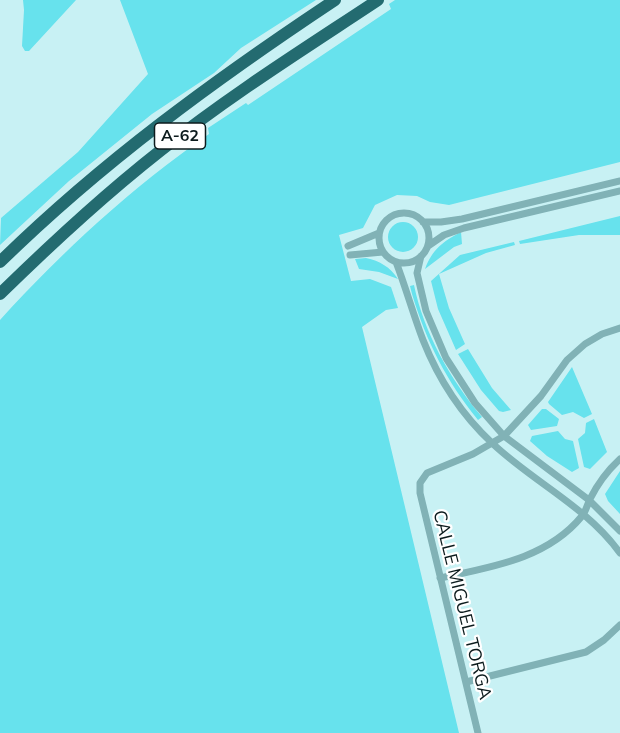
<!DOCTYPE html>
<style>
body{margin:0}
canvas{display:block;background:#c8f1f4}
</style>
<canvas width="620" height="733"></canvas>
<script>
const g = document.querySelector('canvas').getContext('2d');
g.lineJoin = 'round';
function fillPath(path, color) { g.fillStyle = color; g.fill(path, 'evenodd'); }
function trace(path, color, width, dash) { g.strokeStyle = color; g.lineWidth = width; g.lineCap = dash ? 'butt' : 'round'; g.setLineDash(dash || []); g.stroke(path); }
function drawText(font, color, halo, rows, align = 'center') {
  g.font = font + ' Mulish,sans-serif'; g.lineWidth = 4.5; g.setLineDash([]); g.textBaseline = 'middle'; g.strokeStyle = halo; g.fillStyle = color; for (const [text, x, y, turn = 0] of rows) {
    g.save(); g.translate(x, y); g.rotate((+turn || 0) * Math.PI / 180); g.textAlign = isNaN(turn) ? turn : align; if (halo) g.strokeText(text, 0, 0); g.fillText(text, 0, 0); g.restore();
  }
}
fillPath(new Path2D(`
 M23,0H76L29,51H25L22,46L24,10Z
 M120,0H316L241,48L214,73L152,114L69,181L0,245L1,218L78,152L148,74Z
 M395,0H620V162L449,205L430,202L417,196L397,195L375,205L363,228L339,235L351,281L370,279L391,287L398,308L386,310L362,327L459,733H0V320C63,251 132,187 209,134L208,128L246,103L248,105L391,9L389,4Z
 M620,216V235H579L520,244L519,241Z
 M388 237a15 15 0 1 1 30 0a15 15 0 1 1-30 0Z
 M461,232L462,244L454,247L425,269C432,250 443,241 461,232Z
 M514,242L515,245L486,253L439,274L449,308L465,344L456,350L438,309L431,281L460,255Z
 M366,258C380,261 390,267 398,279L379,272L359,269L355,259Z
 M414,285C424,333 450,379 482,417L478,420C447,382 426,341 412,294L410,286Z
 M468,349L492,388L511,410L503,412L499,411L481,390L458,354Z
 M572,367L592,414L584,418L573,412L562,415L549,404L548,402Z
 M542,409H546L559,419L557,426L531,430L528,425Z
 M594,419L607,452L590,469L584,467L578,439L585,433L586,423Z
 M558,431L565,439L573,441L579,468L572,472L547,456L530,441L532,436Z
 M620,471V514L608,501L605,494Z`), '#67e2ed');
trace(new Path2D(`
 M379 238a25 25 0 1 1 50 0a25 25 0 1 1-50 0Z
 M423,222H441L462,219L620,181
 M348,246L379,233
 M428,246L444,235L464,228L620,191
 M350,255L383,252
 M421,256L417,273L426,311L446,358L475,403L504,436L589,500L620,531
 M396,262C406,288 413,314 423,340C438,378 462,415 492,443C533,482 586,506 620,553
 M440,578C491,567 547,559 582,516C586,511 587,505 590,499C597,485 608,470 620,459
 M466,682L586,652L604,640L620,625
 M478,733L420,493V483L427,473L473,454L504,436L541,396L567,360L585,344L602,334L620,328`), '#81b2b6', 7);
trace(new Path2D(`
 M0,262C102,162 216,79 335,0
 M0,294C51,244 104,195 160,151C229,96 304,49 378,0`), '#236b70', 12);
for (const [x, y, w] of [
 [180,136,51]
]) { const box = new Path2D(); box.roundRect(x - w / 2, y - 13, w, 26, 4.5); g.fillStyle = '#fff'; g.fill(box); trace(box, '#0c1b1d', 1.5); }
drawText('bold 16px', '#0c1b1d', null, [
 ["A-62",180,136]
]);
drawText('18px', '#0c1b1d', '#fff', [
 ["CALLE MIGUEL TORGA",462,605,76]
]);
</script>
